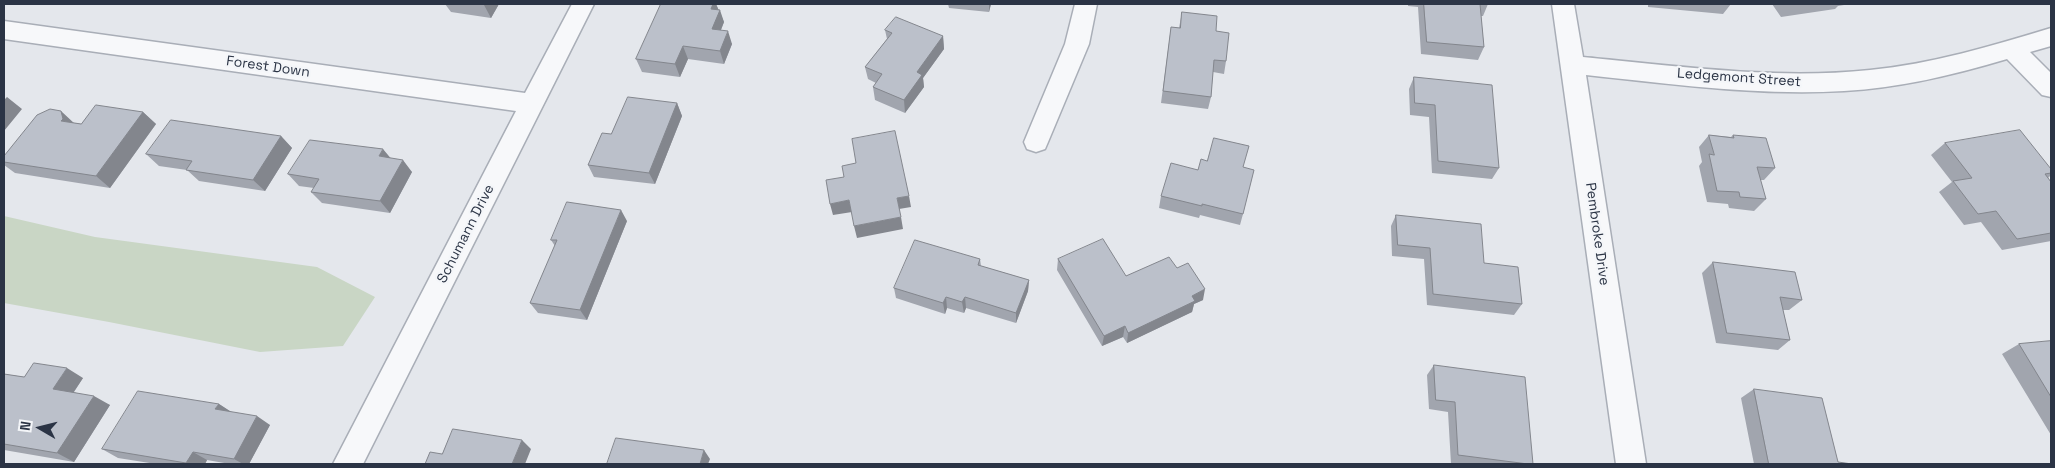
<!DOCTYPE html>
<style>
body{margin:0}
#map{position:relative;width:2055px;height:468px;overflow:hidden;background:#e4e7ec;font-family:"Space Grotesk",sans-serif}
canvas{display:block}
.frame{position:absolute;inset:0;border:5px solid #2b3445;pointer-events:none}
.north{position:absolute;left:15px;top:403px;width:50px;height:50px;-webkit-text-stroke:4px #f4f6f9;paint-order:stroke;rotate:278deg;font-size:14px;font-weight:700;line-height:20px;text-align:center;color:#2b3445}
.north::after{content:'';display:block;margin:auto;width:18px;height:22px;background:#2b3445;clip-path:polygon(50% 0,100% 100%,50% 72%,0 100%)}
</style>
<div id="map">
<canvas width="2055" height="468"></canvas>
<div class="frame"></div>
<div class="north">N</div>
</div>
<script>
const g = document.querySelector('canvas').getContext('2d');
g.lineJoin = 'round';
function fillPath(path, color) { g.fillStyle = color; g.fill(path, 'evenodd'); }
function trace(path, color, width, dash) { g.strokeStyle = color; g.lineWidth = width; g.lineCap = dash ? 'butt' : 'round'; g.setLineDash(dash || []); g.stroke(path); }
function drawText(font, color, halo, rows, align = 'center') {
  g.font = font + ' "Space Grotesk",sans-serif'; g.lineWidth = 4.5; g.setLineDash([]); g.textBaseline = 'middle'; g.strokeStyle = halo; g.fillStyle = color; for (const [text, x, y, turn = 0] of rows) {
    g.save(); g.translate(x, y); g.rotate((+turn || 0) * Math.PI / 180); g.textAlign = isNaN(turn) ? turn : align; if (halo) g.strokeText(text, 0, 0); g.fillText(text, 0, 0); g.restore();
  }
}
fillPath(new Path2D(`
 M4,216L95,237L317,267L375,297L343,346L260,352L109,322L4,303Z`), '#c9d6c5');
const minor = new Path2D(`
 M572,4H594L363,464H333L516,111L4,39V21L525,93Z
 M1075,4H1097L1089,44L1048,142L1045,149L1036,152L1027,149L1024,142L1065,44Z
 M1552,4H1574L1583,57C1678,66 1775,80 1870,70C1932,64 1992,46 2051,28V46L2030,52L2051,73V97L2042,95L2007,59C1954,75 1899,88 1844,91C1757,96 1671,84 1586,75L1646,464H1616Z`);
trace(minor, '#a9aeb7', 3);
fillPath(minor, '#f7f8fa');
fillPath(new Path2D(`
 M445,4H499L491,18L451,12Z
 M661,4H716L724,22L721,30L732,44L724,64L688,59L680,77L642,72L636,59Z
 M948,4H991L989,12L949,8Z
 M1408,4H1488L1483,16H1481L1484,47L1478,60L1421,54L1418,7L1408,6Z
 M1648,4H1731L1723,14L1648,7Z
 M1772,4H1850L1838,6L1835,9L1781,17Z
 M1182,12L1216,31L1226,61L1224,74L1213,72L1211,97L1208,109L1161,103L1171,27L1179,28Z
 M885,30L943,36L944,49L923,78L924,87L905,113L875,100L873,87L876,83L868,79L865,67L887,39Z
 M1414,77L1499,168L1492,179L1432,173L1429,117L1410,115L1409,89Z
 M677,103L682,116L655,184L594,177L588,165L611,134Z
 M143,112L156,124L110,188L15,173L4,165V156L75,123L81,124Z
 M1709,135L1731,137L1733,135L1775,168L1764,180H1760L1766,199L1754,211L1729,208L1728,204L1707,202L1699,166L1702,162L1699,147Z
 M281,136L292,148L265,191L199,181L187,170L159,166L146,154Z
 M1945,143L2051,169V175L2048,178L2051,182V241L2002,250L1981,222L1964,225L1939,192L1952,182L1931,155Z
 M390,158L412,172L390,213L322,203L311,192L314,188L299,186L288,174Z
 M1207,161L1243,167V214L1240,225L1200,215L1199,218L1159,208L1161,196L1198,170Z
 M1396,215L1484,263L1522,304L1514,315L1427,305L1424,259L1392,256L1391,226Z
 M627,221L587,320L538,313L530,303L555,246L551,240Z
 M980,259L981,266L1029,280L1028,291L1016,323L966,308L964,313L947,308L945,314L896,298L894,288Z
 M1058,259L1126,276L1177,268L1203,300L1194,304L1192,312L1127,343L1123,337L1102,346L1057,270Z
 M1713,262L1802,300L1789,310H1783L1790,340L1778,350L1716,343L1702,273Z
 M2051,341V435L2002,354L2019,344Z
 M1434,365L1533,464H1451L1448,412L1429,409L1427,375Z
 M4,374L24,377L83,378L74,392L110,405L74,462L4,450Z
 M1754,389L1838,462L1852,464H1754L1741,398Z
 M219,404L231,412L270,425L249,464H230L207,460L205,464H156L118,458L102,449Z`), '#a1a5ae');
fillPath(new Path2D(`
 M484,4H499L491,18L484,5Z
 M713,4H716L719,11L720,10L724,22L716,42L712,29L711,9Z
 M989,4H991L989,12Z
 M728,31L732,44L724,64L720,51Z
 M943,36L944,49L923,78L924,87L905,113L904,100L917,72Z
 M683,46L688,59L680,77L675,64Z
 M7,97L22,109L4,131V100Z
 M677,103L682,116L655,184L649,173Z
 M61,111L75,124L61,121Z
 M143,112L156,124L110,188L96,176Z
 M281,136L292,148L265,191L253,180Z
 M383,149L393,161L379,156Z
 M403,160L412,172L390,213L380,201Z
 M909,196L911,207L899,209L897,198Z
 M849,200L852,212L833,215L830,204Z
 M621,210L627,221L587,320L580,310Z
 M901,217L903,229L857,238L854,226Z
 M1029,280L1028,291L1016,323V313Z
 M1205,289L1203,300L1194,304L1192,312L1127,343L1128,333L1192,296Z
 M946,297L947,308L945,314L943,303Z
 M965,297L966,308L964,313L962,302Z
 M1125,326L1123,337L1102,346L1104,336Z
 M67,368L83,378L69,399L53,389Z
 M94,396L110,405L74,462L57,453Z
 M219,404L233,413L215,409Z
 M257,416L270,425L249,464H243L234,459Z
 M522,440L531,449L525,464H512Z
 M704,450L710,459L708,464H700Z
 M193,452L207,460L205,464H188L186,463Z`), '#83868d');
const building = new Path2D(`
 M661,4H713L711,9L720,10L712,29L728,31L720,51L683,46L675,64L636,59Z
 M1424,4H1480L1484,47L1427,42Z
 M1182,12L1217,16L1216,31L1229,33L1226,61L1214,60L1211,97L1163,91L1171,27L1180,28Z
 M896,17L943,36L917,72L922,75L904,100L873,87L882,74L865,67L892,33L885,30Z
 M1414,77L1492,85L1499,168L1438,161L1435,105L1415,103Z
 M628,97L677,103L649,173L588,165L602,133L611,134Z
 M96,105L143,112L96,176L4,162V156L37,115L50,109L61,111L63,119L61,121L81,124Z
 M171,120L281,136L253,180L186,170L192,161L146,154Z
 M2020,130L2051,169V173L2045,174L2051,182V233L2017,239L1996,211L1978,214L1953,181L1972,178L1945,143Z
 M895,131L909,196L897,198L901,217L854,226L849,200L830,204L826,180L844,177L842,166L856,163L852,139Z
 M1709,135L1734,138L1733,135L1766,138L1775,168L1757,167L1766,199L1740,197L1739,192L1717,191L1709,154L1714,155Z
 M1214,138L1249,146L1243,167L1254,170L1243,214L1202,204V206L1161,196L1171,163L1198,170L1201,159L1207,161Z
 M310,140L383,149L379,156L403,160L380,201L311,192L319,179L288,174Z
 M567,202L621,210L580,310L530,303L557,240H551Z
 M1396,215L1481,224L1484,263L1518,267L1522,304L1433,294L1430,248L1398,245Z
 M1103,239L1126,276L1169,257L1177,268L1188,263L1205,289L1192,296L1195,301L1128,333L1125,326L1104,336L1058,259Z
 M915,240L980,259L978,265L1029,280L1016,313L965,297L962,302L946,297L943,303L894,288Z
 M1713,262L1795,272L1802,300L1780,297L1790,340L1727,333Z
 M2051,341V397L2019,344Z
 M34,363L67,368L53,389L94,396L57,453L4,444V374L24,377Z
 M1434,365L1525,377L1533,464H1528L1458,455L1455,402L1436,400Z
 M1754,389L1822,398L1838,462L1852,464H1769Z
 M138,391L219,404L215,409L257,416L234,459L193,452L186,463L102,449Z
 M453,429L522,440L512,464H425L430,452L442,454Z
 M616,438L704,450L700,464H607Z`);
fillPath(building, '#bbc0ca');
trace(building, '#83868d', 1);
drawText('14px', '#2b3445', '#f4f6f9', [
 ["Forest Down",268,67,8],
 ["Ledgemont Street",1739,78,4],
 ["Schumann Drive",466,234,-63],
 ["Pembroke Drive",1597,234,82]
]);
</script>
